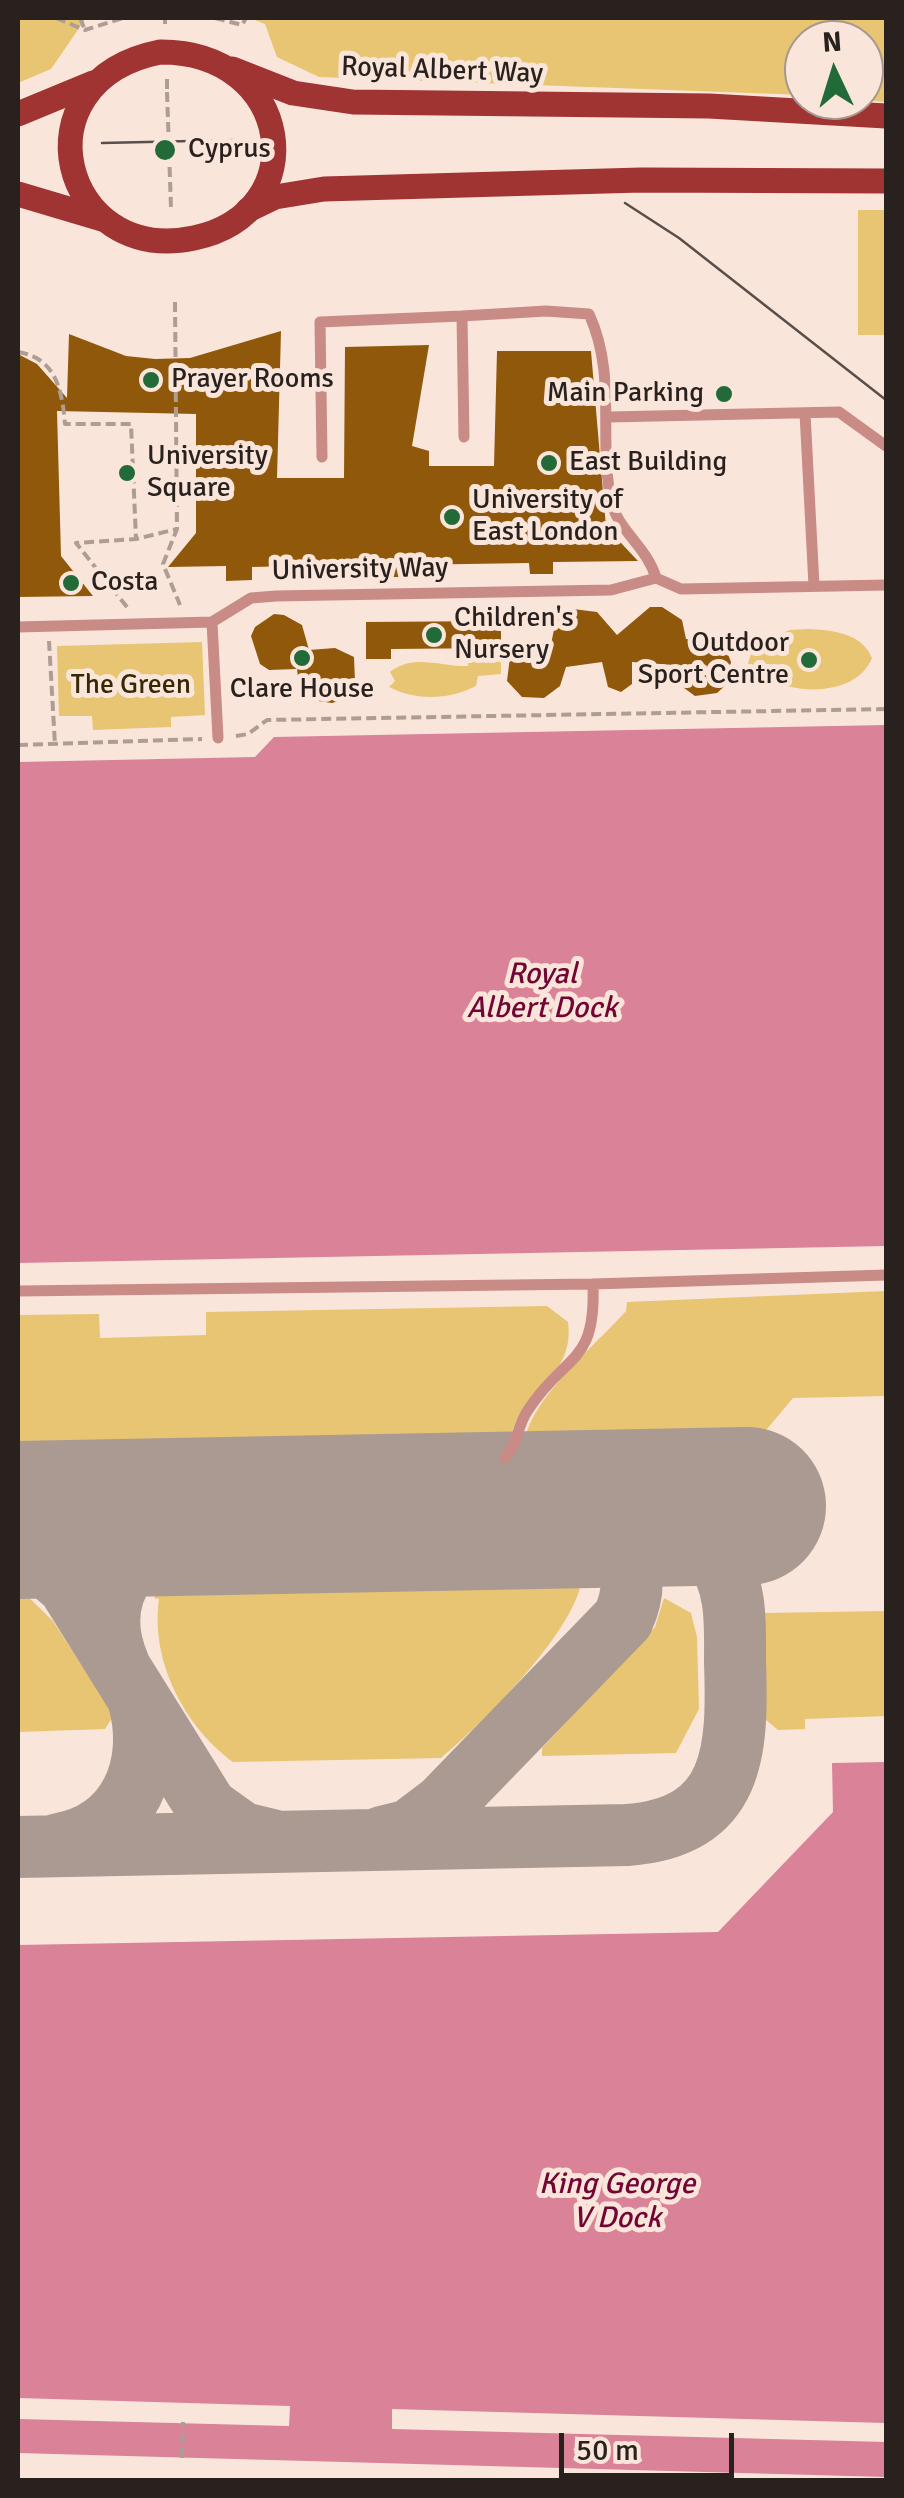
<!DOCTYPE html>
<style>
body{margin:0}
#map{position:relative;width:904px;height:2498px;overflow:hidden;background:#fae5db;font-family:Signika,sans-serif}
canvas{display:block}
.frame{position:absolute;inset:0;border:20px solid #29211d;pointer-events:none}
.north{position:absolute;left:784px;top:20px;width:100px;height:100px;box-sizing:border-box;background:#fae5db;border:2px solid #a6978f;border-radius:50%;rotate:356deg;font-size:28px;font-weight:700;line-height:40px;text-align:center;color:#29211d}
.north::after{content:'';display:block;margin:auto;width:35px;height:45px;background:#226b39;clip-path:polygon(50% 0,100% 100%,50% 72%,0 100%)}
.scale{position:absolute;left:559px;top:2433px;width:175px;height:45px;box-sizing:border-box;border:5px solid #29211d;border-top:0;padding-left:12px;font-size:30px;line-height:35px;white-space:nowrap;color:#29211d;-webkit-text-stroke:8px #fae5db;paint-order:stroke}
</style>
<div id="map">
<canvas width="904" height="2498"></canvas>
<div class="frame"></div>
<div class="north">N</div>
<div class="scale">50 m</div>
</div>
<script>
const g = document.querySelector('canvas').getContext('2d');
g.lineJoin = 'round';
function fillPath(path, color) { g.fillStyle = color; g.fill(path, 'evenodd'); }
function trace(path, color, width, dash) { g.strokeStyle = color; g.lineWidth = width; g.lineCap = dash ? 'butt' : 'round'; g.setLineDash(dash || []); g.stroke(path); }
function drawText(font, color, halo, rows, align = 'center') {
  g.font = font + ' Signika,sans-serif'; g.lineWidth = 10; g.setLineDash([]); g.textBaseline = 'middle'; g.strokeStyle = halo; g.fillStyle = color; for (const [text, x, y, turn = 0] of rows) {
    g.save(); g.translate(x, y); g.rotate((+turn || 0) * Math.PI / 180); g.textAlign = isNaN(turn) ? turn : align; if (halo) g.strokeText(text, 0, 0); g.fillText(text, 0, 0); g.restore();
  }
}
fillPath(new Path2D(`
 M18,18H86L51,69L18,83Z
 M250,18H886V102L861,100L864,40H804V95L319,77L277,57L265,24Z
 M858,210H886V335H858Z
 M809,629C832,630 862,633 872,658C855,702 772,696 748,663L754,645L790,630Z
 M202,642L205,715L171,717V727L93,730L92,716H59L57,646Z
 M468,648H501V674L478,676L476,686C448,700 417,701 389,687L395,681L390,672C414,653 441,667 468,666Z
 M886,1291V1396L793,1398L757,1441L524,1446C527,1401 596,1345 626,1311L627,1302Z
 M547,1306L568,1322C576,1380 516,1390 509,1446L18,1456V1315L99,1314L100,1338L206,1335V1312Z
 M582,1575C581,1626 480,1726 441,1758L233,1762C185,1727 150,1661 159,1599L154,1598L163,1582Z
 M18,1587L53,1621L110,1709L112,1718L105,1729L18,1732Z
 M664,1598L691,1613L697,1637L699,1709L676,1753L542,1756V1748L655,1627Z
 M886,1611V1716L805,1719V1729L778,1730L766,1720L764,1613Z`), '#e7c572');
fillPath(new Path2D(`
 M886,725V1246L18,1263V762L255,757L274,737Z
 M886,1762V2477L18,2453V1945L718,1932L833,1812L832,1763Z`), '#d98298');
fillPath(new Path2D(`
 M18,2398L290,2406L289,2426L18,2419Z
 M392,2409L886,2423V2442L392,2429Z`), '#fae5db');
trace(new Path2D(`
 M18,1543L68,1585L207,1808L242,1833L271,1840
 M119,1665C86,1588 141,1536 210,1517
 M382,1837L410,1830L443,1805L623,1619C647,1567 619,1526 568,1510
 M59,1844C130,1832 156,1765 139,1702
 M18,1847L627,1835C736,1827 738,1750 735,1662C735,1624 738,1585 713,1553C691,1524 661,1516 627,1509`), '#aa9a92', 62);
trace(new Path2D(`
 M18,1520L747,1506`), '#aa9a92', 158);
fillPath(new Path2D(`
 M281,331L277,478H344L345,347L429,345L412,446L429,451V466H494L497,351H591L606,527L638,561L553,562V574H530L529,563L403,565V577H378V564L252,567V580L226,581V566L168,567L196,533V414L57,411L61,556L93,596L18,597V354L37,364L67,398L69,334L126,356L155,359L190,358Z
 M650,607H662L682,620L686,639L709,640L727,652L731,662L727,684L717,693L695,696L680,685L674,665L632,662V684L621,692L608,687L602,662L566,667L560,686L544,698L522,697L507,681L511,649L551,644L556,620L573,609L597,612L617,635Z
 M274,614L284,615L302,625L309,650L335,648L354,657L355,681L343,700L332,703L311,700L299,685L297,669L269,670L260,664L251,636L255,627Z
 M501,621V648L391,649V659H366V622Z`), '#90580b');
trace(new Path2D(`
 M56,18L85,30L123,18
 M80,18L85,30
 M165,18V24
 M215,18L242,25L246,18
 M167,79V92
 M175,302L177,529L163,564L180,605
 M18,352C56,358 62,390 65,424H131L136,539
 M127,607L76,543L136,539L177,529
 M49,641L55,745
 M236,736L248,734L267,720L886,709
 M18,745L202,739
 M182,2458L183,2422`), '#ad9d95', 4, [10, 5]);
trace(new Path2D(`
 M805,413L814,586
 M609,417L839,412L886,446
 M464,437L462,316L546,311L589,314C618,377 597,440 612,504C619,531 647,547 656,578
 M322,457L320,322L462,316
 M212,622L218,738
 M18,627L212,622L251,598L276,596L611,590L656,578L681,589L886,585
 M18,1291L593,1284L886,1275
 M505,1458C518,1443 517,1426 528,1410C566,1352 596,1366 593,1284`), '#c98b86', 11);
trace(new Path2D(`
 M232,69L293,93L353,102L709,106L886,116
 M18,114L93,83
 M18,194L102,219
 M248,210L275,197L324,189L641,180L886,181`), '#a03433', 25);
trace(new Path2D(`
 M102,143L236,140
 M625,203L679,238L886,400`), '#594e49', 2.5);
trace(new Path2D(`
 M167,92L171,208`), '#ad9d95', 4, [10, 5]);
trace(new Path2D(`
 M160,52C293,51 316,212 194,238C61,266 14,81 160,52Z`), '#a03433', 25);
for (const [x, y, r, color] of [
 [165,150,12,"#226b39"],
 [151,380,10,"#226b39"],
 [724,394,10,"#226b39"],
 [549,463,10,"#226b39"],
 [127,473,10,"#226b39"],
 [452,517,10,"#226b39"],
 [71,583,10,"#226b39"],
 [434,635,10,"#226b39"],
 [302,658,10,"#226b39"],
 [809,660,10,"#226b39"]
]) { const dot = new Path2D(); dot.arc(x, y, r, 0, 2 * Math.PI); g.fillStyle = color; g.fill(dot); trace(dot, '#fae5db', 4); }
drawText('28px', '#29211d', '#fae5db', [
 ["Royal Albert Way",442,71,2],
 ["University Way",360,570,-1]
]);
drawText('28px', '#29211d', '#fae5db', [
 ["Cyprus",188,150],
 ["Prayer Rooms",171,380],
 ["Main Parking",704,394,"right"],
 ["University",147,457],
 ["Square",147,489],
 ["East Building",569,463],
 ["University of",472,501],
 ["East London",472,533],
 ["Costa",91,583],
 ["Children's",454,619],
 ["Nursery",454,651],
 ["Outdoor",789,644,"right"],
 ["Sport Centre",789,676,"right"],
 ["Clare House",302,690,"center"]
], 'left');
drawText('28px', '#362803', '#fae5db', [
 ["The Green",131,686]
]);
drawText('italic 30px', '#720534', '#fae5db', [
 ["Royal",542,975],
 ["Albert Dock",542,1009],
 ["King George",617,2185],
 ["V Dock",617,2219]
]);
</script>
